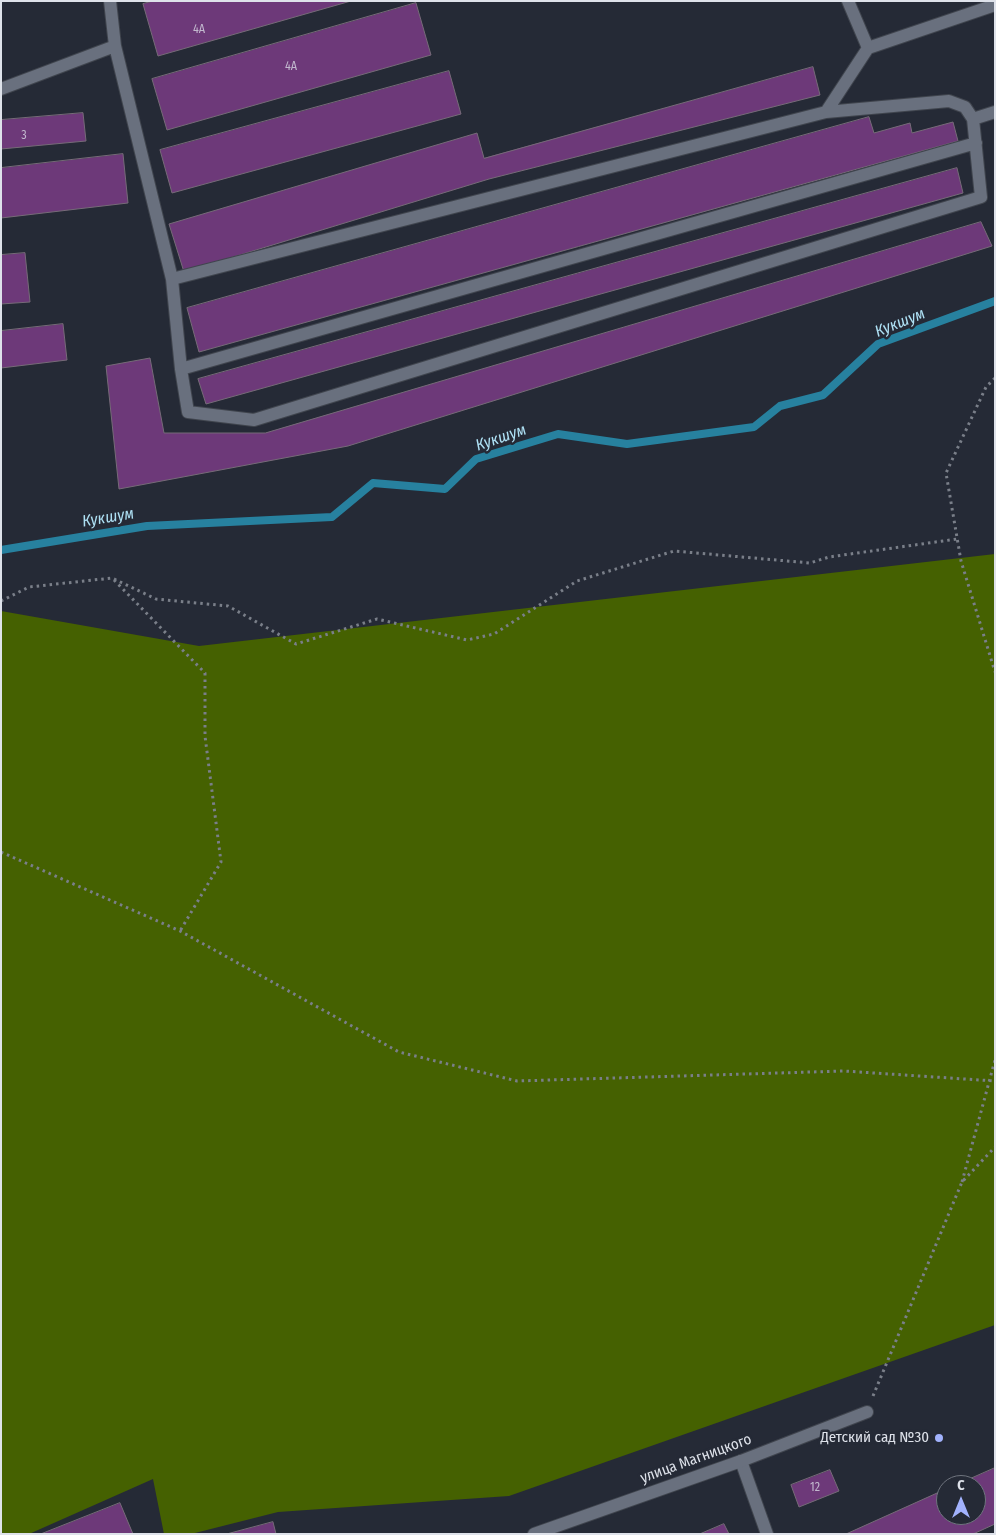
<!DOCTYPE html>
<meta charset="utf-8">
<style>
body{margin:0}
#map{position:relative;width:996px;height:1535px;overflow:hidden;background:#252a36;font-family:"Fira Sans Condensed",sans-serif}
canvas{display:block}
.frame{position:absolute;inset:0;border:2px solid #dee2ea;pointer-events:none}
.north{position:absolute;left:936px;top:1475px;width:50px;height:50px;box-sizing:border-box;background:#252a36;border:1px solid #6f747e;border-radius:50%;rotate:0deg;font-size:14px;font-weight:700;line-height:20px;text-align:center;color:#dee2ea}
.north::after{content:'';display:block;margin:auto;width:18px;height:22px;background:#a2b2fd;clip-path:polygon(50% 0,100% 100%,50% 72%,0 100%)}
</style>
<div id="map">
<canvas width="996" height="1535"></canvas>
<div class="frame"></div>
<div class="north">С</div>
</div>
<script>
const g = document.querySelector('canvas').getContext('2d');
g.lineJoin = 'round';
function fillPath(path, color) { g.fillStyle = color; g.fill(path, 'evenodd'); }
function trace(path, color, width, dash) { g.strokeStyle = color; g.lineWidth = width; g.lineCap = dash ? 'butt' : 'round'; g.setLineDash(dash || []); g.stroke(path); }
function drawText(font, color, halo, rows, align = 'center') {
  g.font = font + ' "Fira Sans Condensed",sans-serif'; g.lineWidth = 5; g.setLineDash([]); g.textBaseline = 'middle'; g.strokeStyle = halo; g.fillStyle = color; for (const [text, x, y, turn = 0] of rows) {
    g.save(); g.translate(x, y); g.rotate((+turn || 0) * Math.PI / 180); g.textAlign = isNaN(turn) ? turn : align; if (halo) g.strokeText(text, 0, 0); g.fillText(text, 0, 0); g.restore();
  }
}
fillPath(new Path2D(`
 M995,554V1325L509,1496L278,1512L191,1534H164L153,1479L29,1534H1V611L199,646Z`), '#456101');
trace(new Path2D(`
 M1,550L147,526L332,517L373,483L445,489L476,459L558,434L627,444L754,427L780,406L823,395L878,344L995,301`), '#27819f', 8);
const building = new Path2D(`
 M153,1H351L158,56L143,4Z
 M416,3L431,55L167,130L152,79Z
 M813,67L820,95L489,179L184,272L169,224L477,133L484,158Z
 M449,71L461,114L172,193L160,150Z
 M83,113L86,141L1,149V120Z
 M869,117L874,133L910,123L912,133L953,122L958,141L199,352L187,308Z
 M123,154L128,203L1,218V168Z
 M957,168L963,193L206,404L198,379Z
 M981,222L992,246L348,446L119,489L106,366L150,358L164,433H265Z
 M25,253L30,302L1,304V255Z
 M63,324L67,360L1,368V331Z
 M995,1468V1524L973,1534H846L946,1489V1515H976V1485H956Z
 M830,1470L839,1491L799,1507L791,1485Z
 M120,1503L133,1534H41Z
 M273,1522L276,1534H227Z
 M724,1524L729,1534H700Z`);
fillPath(building, '#6d3979');
trace(building, '#766b78', 1);
const lane = new Path2D(`
 M110,1L115,46L172,279L181,369L188,412L254,420L981,197L973,119L965,107L949,101L826,112L868,48L848,1
 M868,48L995,5
 M1,89L115,46
 M973,119L995,112
 M172,279L826,112
 M181,369L976,143
 M741,1461L767,1534`);
const street = new Path2D(`
 M534,1534L741,1461L867,1412`);
trace(lane, '#40454e', 14);
trace(street, '#40454e', 14);
trace(new Path2D(`
 M995,378L986,387L946,473L961,561L995,672
 M114,580L205,673V736L221,862L180,931
 M1,601L29,587L112,578L156,599L228,606L296,644L377,619L467,640L494,634L577,581L674,551L810,563L829,557L957,539
 M1,852L180,931L399,1052L517,1081L844,1071L995,1081
 M962,1182L995,1060
 M873,1396L962,1182L995,1147`), '#7a7f89', 3, [2.5, 4]);
trace(lane, '#69707e', 12);
trace(street, '#69707e', 12);
for (const [x, y, r, color] of [
 [939,1438,5,"#a2b2fd"]
]) { const dot = new Path2D(); dot.arc(x, y, r, 0, 2 * Math.PI); g.fillStyle = color; g.fill(dot); trace(dot, '#252a36', 2); }
drawText('12px', '#c2b8ce', null, [
 ["4А",199,30],
 ["4А",291,67],
 ["3",24,136],
 ["12",815,1488]
]);
drawText('15px', '#dee2ea', '#252a36', [
 ["Детский сад №30",929,1438]
], 'right');
drawText('15px', '#dee2ea', '#252a36', [
 ["улица Магницкого",696,1459,-20]
]);
drawText('italic 16px', '#aee0f4', '#252a36', [
 ["Кукшум",900,323,-22],
 ["Кукшум",501,438,-19],
 ["Кукшум",108,518,-9]
]);
</script>
